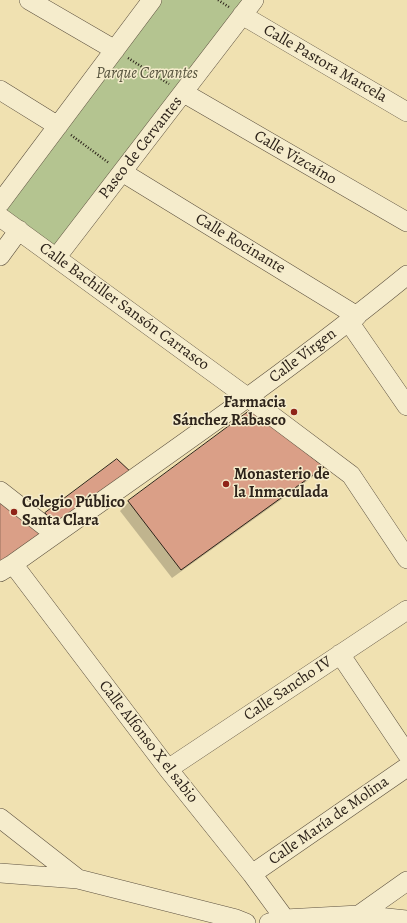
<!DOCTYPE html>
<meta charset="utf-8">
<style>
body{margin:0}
canvas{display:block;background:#f0e1b1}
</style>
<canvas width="407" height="923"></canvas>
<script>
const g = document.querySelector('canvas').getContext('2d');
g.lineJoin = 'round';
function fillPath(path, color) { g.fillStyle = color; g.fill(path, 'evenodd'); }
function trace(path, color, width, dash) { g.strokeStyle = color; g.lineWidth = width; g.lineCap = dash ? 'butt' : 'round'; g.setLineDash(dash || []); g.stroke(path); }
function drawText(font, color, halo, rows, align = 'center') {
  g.font = font + ' Alegreya,serif'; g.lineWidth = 3; g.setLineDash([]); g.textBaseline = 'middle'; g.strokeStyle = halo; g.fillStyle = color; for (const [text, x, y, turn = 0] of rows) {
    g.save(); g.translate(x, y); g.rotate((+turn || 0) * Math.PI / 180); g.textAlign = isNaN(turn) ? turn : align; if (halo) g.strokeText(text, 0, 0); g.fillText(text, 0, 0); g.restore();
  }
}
fillPath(new Path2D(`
 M154,0H249L60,257L0,212Z`), '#b4c490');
fillPath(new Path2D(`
 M322,468L314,476L172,578L120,511L129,502Z`), '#0003');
const building = new Path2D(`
 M252,409L324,467L181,570L128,501Z
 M117,459L133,474L60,529L45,513Z
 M0,491L55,534L0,570Z`);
fillPath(building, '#da9f87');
trace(building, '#2d231a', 1);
const minor = new Path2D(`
 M29,0L115,50
 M242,15L407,112
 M0,90L58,126
 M184,93L407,222
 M122,172L357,316
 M0,203L152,0
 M0,217L247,397L351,475L407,559
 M0,256L19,230
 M56,258L254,0
 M349,322L407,406
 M0,491L55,534
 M13,564L168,769L252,874L285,919
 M0,572L13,564C145,470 281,378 407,275
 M340,654L407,754
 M168,769L407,610
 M0,818L78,879
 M0,873L78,879L236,919L246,923
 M252,874L407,767
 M359,915L407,881
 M269,923L285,919L359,915L407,920`);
trace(minor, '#5e5240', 20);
trace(new Path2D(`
 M218,0L229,7
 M128,58L169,84
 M71,135L109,163`), '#2d231a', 2.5, [1, 2]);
trace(minor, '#f5eccc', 19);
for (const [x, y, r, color] of [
 [294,412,4,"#8f2418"],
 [226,484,4,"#8f2418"],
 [14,512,4,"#8f2418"]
]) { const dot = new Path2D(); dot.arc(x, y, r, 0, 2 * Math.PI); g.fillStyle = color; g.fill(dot); trace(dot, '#f5eccc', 1.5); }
drawText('16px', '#2d231a', '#f5eccc', [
 ["Calle Pastora Marcela",325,64,30],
 ["Paseo de Cervantes",141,148,-52],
 ["Calle Vizcaíno",295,158,30],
 ["Calle Rocinante",240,244,31],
 ["Calle Bachiller Sansón Carrasco",124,307,36],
 ["Calle Virgen",303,356,-37],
 ["Calle Sancho IV",288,689,-34],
 ["Calle Alfonso X el sabio",148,742,52],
 ["Calle María de Molina",329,821,-35]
]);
drawText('italic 16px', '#56533d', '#f5eccc', [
 ["Parque Cervantes",147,74]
]);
drawText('bold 16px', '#2d231a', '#f5eccc', [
 ["Farmacia",286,403,"right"],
 ["Sánchez Rabasco",286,421,"right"],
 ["Monasterio de",234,475],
 ["la Inmaculada",234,493],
 ["Colegio Público",22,503],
 ["Santa Clara",22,521]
], 'left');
</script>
